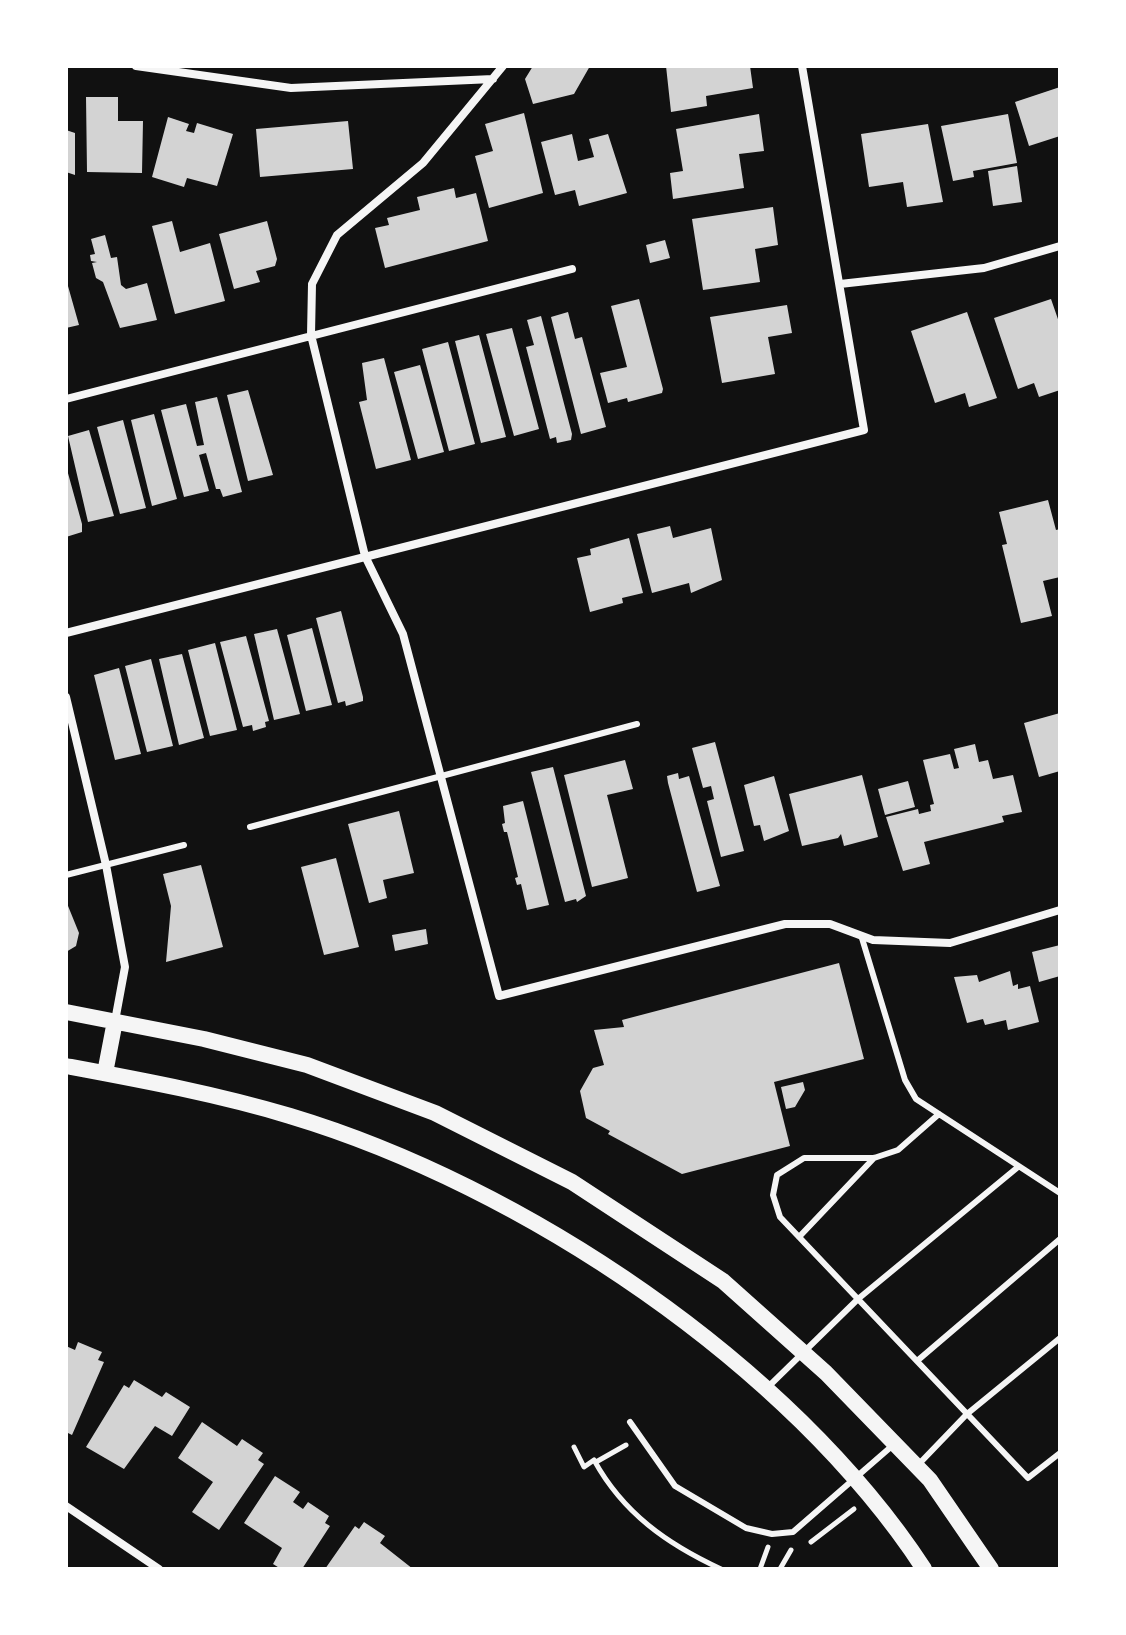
<!DOCTYPE html>
<style>
body{margin:0}
#map{position:relative;width:1126px;height:1635px;overflow:hidden;background:#111;font-family:Overpass,sans-serif}
canvas{display:block}
.frame{position:absolute;inset:0;border:68px solid #fff;pointer-events:none}
</style>
<div id="map">
<canvas width="1126" height="1635"></canvas>
<div class="frame"></div>
</div>
<script>
const g = document.querySelector('canvas').getContext('2d');
g.lineJoin = 'round';
function fillPath(path, color) { g.fillStyle = color; g.fill(path, 'evenodd'); }
function trace(path, color, width, dash) { g.strokeStyle = color; g.lineWidth = width; g.lineCap = dash ? 'butt' : 'round'; g.setLineDash(dash || []); g.stroke(path); }
fillPath(new Path2D(`
 M533,66H590L574,94L533,104L525,79Z
 M666,66H750L753,88L706,96L707,106L671,112Z
 M1060,87V136L1029,146L1015,102Z
 M86,97H118V121H143L142,173L87,172Z
 M524,113L543,193L489,208L475,156L493,151L485,124Z
 M759,114L764,151L739,154L744,188L673,199L670,173L683,171L676,129Z
 M1008,114L1017,163L973,171L974,177L953,181L941,126Z
 M168,117L189,124L186,131L194,133L197,123L233,134L217,186L187,178L184,187L152,177Z
 M348,121L353,169L260,177L256,129Z
 M928,124L943,202L907,207L903,182L869,187L861,134Z
 M66,130L75,133V175L66,172Z
 M572,134L578,161L594,157L589,139L608,134L627,193L579,206L575,190L555,195L541,142Z
 M1017,166L1022,202L993,206L988,171Z
 M454,188L456,198L476,193L488,241L385,268L375,228L389,225L387,218L420,210L417,197Z
 M773,207L778,245L755,249L760,282L703,290L692,219Z
 M172,221L180,252L210,243L225,301L175,314L152,226Z
 M267,221L277,259L275,266L256,271L260,282L234,289L219,234Z
 M105,235L111,258L117,257L121,285L126,289L147,283L157,320L120,328L103,282L96,278L92,263L97,262L91,261L90,255L95,254L91,239Z
 M665,240L670,258L650,263L646,245Z
 M66,279L79,325L66,328Z
 M639,299L663,389L662,393L628,402L627,398L608,403L600,373L627,367L611,306Z
 M1051,299L1060,325V390L1039,397L1034,383L1018,389L994,318Z
 M787,305L792,333L768,337L775,374L722,383L710,317Z
 M568,312L575,339L582,337L606,427L581,434L551,317Z
 M967,312L997,398L969,407L965,393L935,403L911,331Z
 M541,316L572,434L571,440L557,443L556,437L550,439L526,347L534,345L527,320Z
 M512,328L539,429L514,436L486,334Z
 M479,335L506,437L481,443L455,341Z
 M448,342L475,444L449,451L422,349Z
 M384,358L411,460L376,469L359,402L367,400L362,363Z
 M420,365L444,452L418,459L394,372Z
 M248,390L273,475L248,481L227,395Z
 M217,397L242,492L223,497L220,489H216L206,453L199,455L209,491L184,497L161,410L186,404L197,446L204,445L195,402Z
 M154,414L177,499L152,506L131,420Z
 M123,420L146,508L120,514L97,427Z
 M89,430L114,516L88,522L68,436Z
 M66,466L82,524V532L66,537Z
 M1048,500L1056,530L1060,529V577L1043,581L1052,616L1021,623L1002,545L1007,544L999,512Z
 M670,526L673,538L711,528L722,580L691,593L689,583L652,593L637,534Z
 M629,538L643,593L622,598L623,603L590,612L577,558L591,555L590,549Z
 M341,611L363,697V701L346,706L345,701L338,703L316,618Z
 M312,628L332,705L306,711L287,635Z
 M277,629L300,714L274,720L254,634Z
 M246,636L269,721L265,722L266,727L253,731L252,725L243,727L220,642Z
 M215,643L237,730L210,736L188,650Z
 M182,654L204,738L179,745L159,659Z
 M151,659L173,746L147,752L125,666Z
 M119,668L141,754L115,760L94,675Z
 M1060,713V771L1039,777L1024,723Z
 M715,742L744,851L721,857L707,801L714,799L711,786L703,788L692,748Z
 M975,744L979,762L988,760L993,779L1013,775L1022,812L1002,816L1004,822L924,842L930,864L903,871L886,817L918,809L919,814L931,811L930,805L934,804L923,760L950,754L954,769L959,768L954,749Z
 M625,760L633,789L607,795L628,878L592,887L564,775Z
 M553,767L586,896L577,902L576,899L565,902L531,772Z
 M678,773L679,779L689,776L720,886L697,892L668,783L667,776Z
 M862,775L878,837L844,846L841,834L838,838L802,846L789,794Z
 M774,776L789,831L764,841L760,825L754,826L744,785Z
 M908,781L915,807L885,815L878,789Z
 M523,801L549,905L527,910L521,884L517,885L515,878L518,877L507,832H504L502,824L505,823L503,806Z
 M399,811L414,873L383,880L387,898L369,903L348,824Z
 M336,858L359,947L324,955L301,867Z
 M201,865L223,947L166,962L171,906L163,874Z
 M66,901L79,933L76,946L66,952Z
 M426,929L428,944L395,951L392,935Z
 M1060,945V976L1039,982L1032,952Z
 M839,963L864,1059L774,1082L790,1146L682,1174L608,1134L610,1131L586,1118L580,1091L593,1068L604,1065L594,1030L624,1027L622,1020Z
 M1010,971L1013,986L1018,984V989L1030,986L1039,1022L1008,1030L1006,1020L985,1025L983,1019L967,1023L954,977L977,975L979,982Z
 M803,1082L805,1090L795,1107L786,1109L781,1087Z
 M78,1342L102,1352L98,1360L104,1362L72,1435L66,1432V1346L75,1350Z
 M134,1380L162,1397L166,1392L190,1407L172,1436L155,1426L124,1469L86,1447L124,1385L129,1388Z
 M202,1422L237,1446L242,1439L263,1453L258,1460L264,1464L219,1530L192,1512L213,1482L178,1458Z
 M275,1476L300,1492L293,1502L303,1509L308,1502L329,1516L325,1523L330,1526L302,1569H281L273,1564L282,1548L244,1523Z
 M364,1522L385,1536L380,1543L413,1569H325L355,1526L359,1529Z`), '#d3d3d3');
trace(new Path2D(`
 M574,1447L584,1467L594,1460C623,1513 667,1544 721,1569
 M596,1462L626,1445
 M811,1542L854,1509
 M760,1569L768,1547
 M780,1569L791,1550`), '#f5f5f5', 5);
trace(new Path2D(`
 M250,827L637,724
 M66,875L184,845
 M861,935L905,1080L916,1099L1060,1193
 M939,1114L898,1150L874,1158H804L777,1175L773,1195L780,1217L1028,1478L1060,1453
 M799,1237L874,1158
 M917,1361L1060,1239
 M766,1389L858,1299L1018,1167
 M630,1422L675,1486L746,1528L772,1534L793,1532L892,1446
 M917,1466L967,1414L1060,1338`), '#f5f5f5', 6);
trace(new Path2D(`
 M136,66L291,88L493,79
 M503,66L423,163L337,235L312,284L311,335L365,556L403,634L499,996L785,924H830L873,940L950,943L1060,910
 M840,284L984,268L1060,246
 M66,399L572,269
 M66,633L864,430L802,66
 M66,697L106,865L125,967L115,1021
 M66,1506L159,1569`), '#f5f5f5', 8);
trace(new Path2D(`
 M66,1012L204,1039L307,1065L435,1113L572,1182L723,1281L826,1373L930,1480L991,1569
 M66,1066C141,1080 217,1094 290,1116C523,1186 790,1364 924,1569
 M105,1073L115,1021`), '#f5f5f5', 16);
</script>
